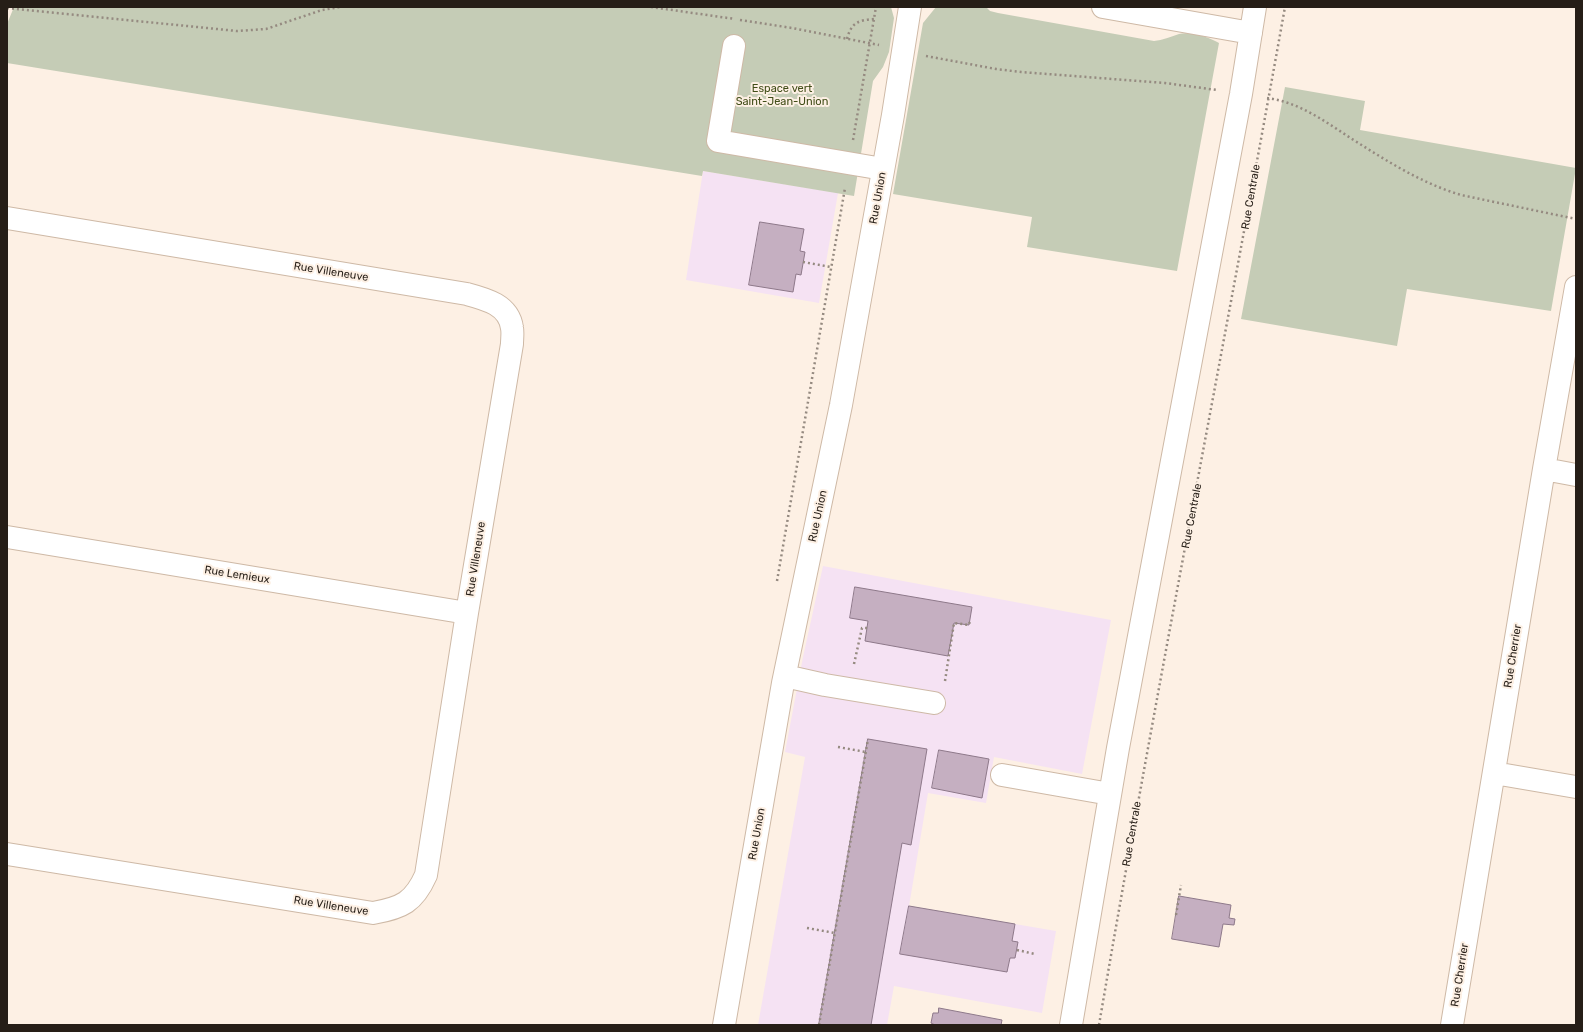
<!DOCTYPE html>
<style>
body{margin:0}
#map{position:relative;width:1583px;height:1032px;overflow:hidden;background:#fdf0e4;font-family:Rubik,sans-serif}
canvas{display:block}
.frame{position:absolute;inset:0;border:8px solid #261e17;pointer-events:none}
</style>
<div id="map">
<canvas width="1583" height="1032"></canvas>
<div class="frame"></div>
</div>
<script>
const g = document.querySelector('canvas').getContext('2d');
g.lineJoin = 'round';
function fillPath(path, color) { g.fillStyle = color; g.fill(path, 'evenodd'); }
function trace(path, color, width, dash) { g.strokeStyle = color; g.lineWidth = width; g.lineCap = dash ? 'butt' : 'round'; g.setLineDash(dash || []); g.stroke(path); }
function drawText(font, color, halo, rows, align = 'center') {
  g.font = font + ' Rubik,sans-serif'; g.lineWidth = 4; g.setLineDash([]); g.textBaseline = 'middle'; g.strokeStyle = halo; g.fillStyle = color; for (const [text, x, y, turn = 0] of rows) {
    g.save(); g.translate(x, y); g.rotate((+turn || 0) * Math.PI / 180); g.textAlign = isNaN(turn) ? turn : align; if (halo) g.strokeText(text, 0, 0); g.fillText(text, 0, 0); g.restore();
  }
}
fillPath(new Path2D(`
 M703,171L838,193L819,303L686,280Z
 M823,566L1111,620L1082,774L994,757L986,803L928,793L909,906L1056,931L1042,1013L894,986L887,1025H758L805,757L785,752L803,657Z`), '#f5e2f3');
fillPath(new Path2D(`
 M14,7H891L894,18L889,52L883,67L873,81L854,196L703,171L702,176L7,63V24Z
 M936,7H986L990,11L998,13L1154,41C1163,40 1170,37 1179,34C1190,31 1209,37 1219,43L1177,271L1027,247L1032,217L893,194L923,23Z
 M1285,87L1365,101L1360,130L1576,168L1551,311L1407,289L1397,346L1241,319Z`), '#c5ccb6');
const building = new Path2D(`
 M760,222L804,229L800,251L805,252L801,275L796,274L793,292L749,285Z
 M855,587L972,607L969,625L954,623L948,656L865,641L868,621L850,618Z
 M868,739L927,749L911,845L902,843L871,1025H819Z
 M939,750L989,759L982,798L932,788Z
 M1179,896L1231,905L1229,918L1235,919L1234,925L1223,924L1219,947L1172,939Z
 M909,906L1015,924L1012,941L1018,942L1015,958H1010L1007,972L900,954Z
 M939,1008L1002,1020L1001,1025H935L931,1023L933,1013H938Z`);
fillPath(building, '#c5afc1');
trace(building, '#8e798a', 1);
const minor = new Path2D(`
 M1103,7L1251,33
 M734,46L718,141L883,169
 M7,218L467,294C486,299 509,305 512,328C513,333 512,339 512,344L467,613L426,875C414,902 402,908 373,913L7,854
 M1544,469L1576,475
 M7,537L467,613
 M785,676L825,685L934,703
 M1494,773L1576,787
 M1002,775L1110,794
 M724,1025L783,683L841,405L893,115L910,7
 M1071,1025L1118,748L1241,94L1255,7
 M1452,1025L1544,469L1576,287`);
trace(minor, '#ceb9a6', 24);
trace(new Path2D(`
 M651,7L735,19
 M7,8L237,31L266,29L322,10L340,7
 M740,20L792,28L879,45
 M847,39C851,23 858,20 874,19
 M926,56L996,69L1021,72L1165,83L1217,90
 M1267,98C1299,102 1326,122 1352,139C1387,161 1421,183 1461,195L1576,219
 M853,140L876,7
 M803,262L831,267
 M777,581L845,188
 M854,664L862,628H867
 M945,681L954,623L969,625L970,620
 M838,747L866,752
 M1176,915L1181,885
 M807,928L835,933
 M1017,950L1035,954
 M819,1025L868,739
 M1099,1025C1157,685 1224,347 1285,7`), '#958a80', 2.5, [2, 3]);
trace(minor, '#fff', 22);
drawText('11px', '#414d18', '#fdf0e4', [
 ["Espace vert",782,89],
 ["Saint-Jean-Union",782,102]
]);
drawText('11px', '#261e17', '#fdf0e4', [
 ["Rue Centrale",1251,197,-80],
 ["Rue Union",878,198,-80],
 ["Rue Villeneuve",331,272,9],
 ["Rue Union",818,516,-78],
 ["Rue Centrale",1192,516,-79],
 ["Rue Villeneuve",476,559,-81],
 ["Rue Lemieux",237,575,9],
 ["Rue Cherrier",1513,656,-81],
 ["Rue Union",757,834,-80],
 ["Rue Centrale",1132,834,-80],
 ["Rue Villeneuve",331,906,9],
 ["Rue Cherrier",1460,975,-81]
]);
</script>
